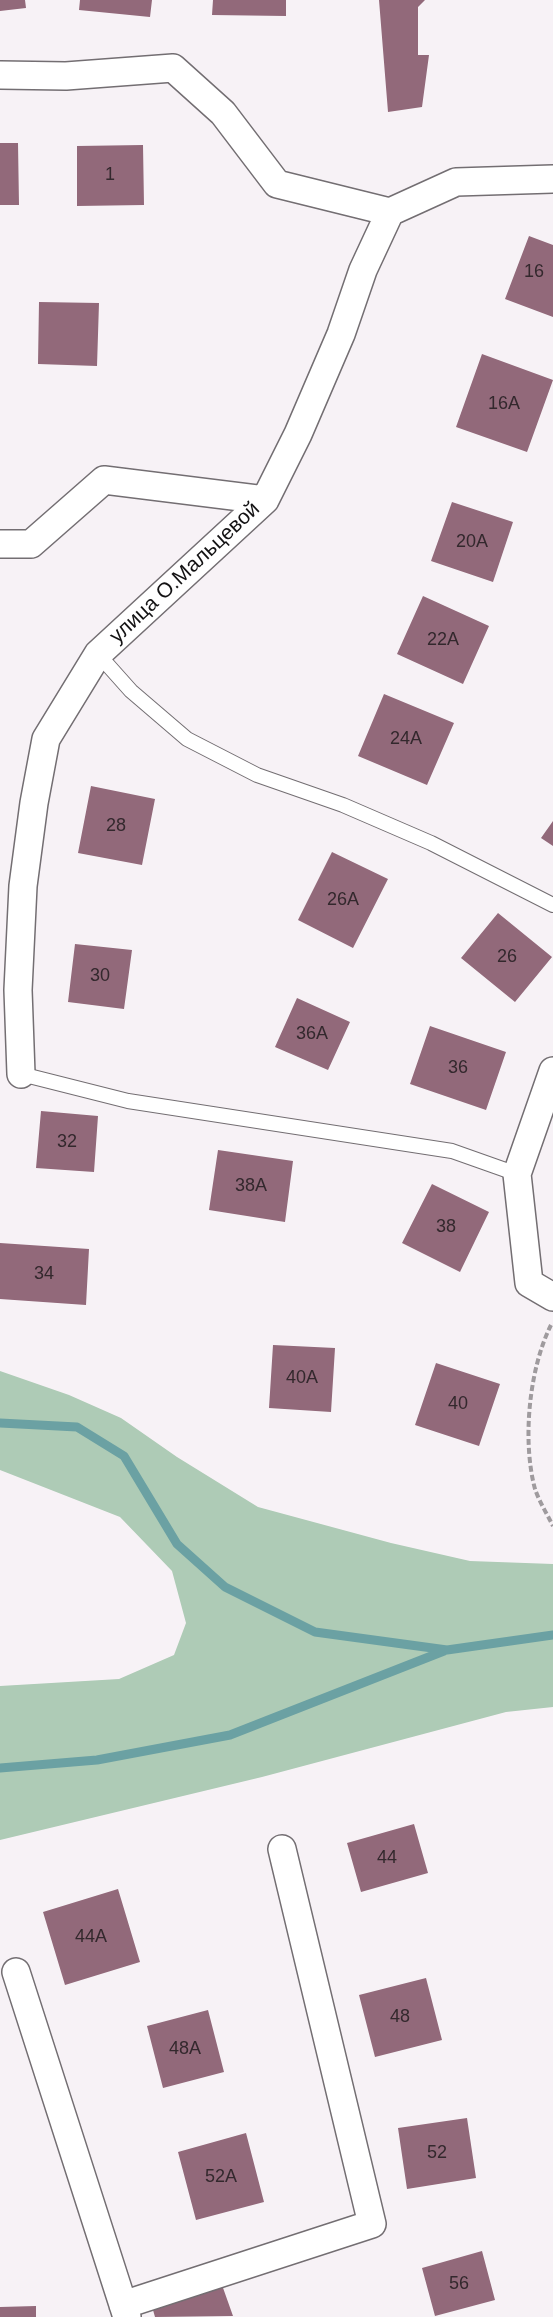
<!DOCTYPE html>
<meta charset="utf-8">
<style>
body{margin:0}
canvas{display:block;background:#f7f2f6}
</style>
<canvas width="553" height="2317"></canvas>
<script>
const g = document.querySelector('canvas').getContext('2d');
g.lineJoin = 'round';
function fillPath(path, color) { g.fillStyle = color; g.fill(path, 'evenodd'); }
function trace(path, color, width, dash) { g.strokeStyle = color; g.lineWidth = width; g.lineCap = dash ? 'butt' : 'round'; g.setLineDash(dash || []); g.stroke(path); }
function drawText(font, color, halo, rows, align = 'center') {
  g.font = font + ' Helvetica,sans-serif'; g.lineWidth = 4.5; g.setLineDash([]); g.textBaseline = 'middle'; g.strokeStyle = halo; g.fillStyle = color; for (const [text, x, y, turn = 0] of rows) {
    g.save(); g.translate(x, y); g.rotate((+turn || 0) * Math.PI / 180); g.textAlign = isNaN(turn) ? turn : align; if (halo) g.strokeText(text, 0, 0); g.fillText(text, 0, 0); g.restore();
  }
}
fillPath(new Path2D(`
 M0,1371L69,1395L121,1418L177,1457L258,1507L391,1543L470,1561L553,1564V1707L506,1712L262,1777L0,1840V1686L119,1679L174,1655L186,1623L172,1571L120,1517L0,1470Z`), '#aecbb6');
trace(new Path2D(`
 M0,1423L77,1427L124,1456L177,1544L225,1587L315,1632L447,1650L553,1635
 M0,1768L97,1760L230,1735L444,1651`), '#6ba1a3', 9);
fillPath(new Path2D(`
 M0,0H25L26,8L0,11Z
 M80,0H152L150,17L79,10Z
 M213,0H286V16L212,15Z
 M379,0H425L418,7V55H429L422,107L388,112Z
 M0,143H18L19,205H0Z
 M143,145L144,205L77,206V146Z
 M529,236L553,245V317L505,299Z
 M39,302L99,303L97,366L38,364Z
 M482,354L553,380L527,452L456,427Z
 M452,502L513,522L493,582L431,561Z
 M423,596L489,626L463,684L397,654Z
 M384,694L454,723L427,785L358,756Z
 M91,786L155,799L142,865L78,853Z
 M553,821V846L541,838Z
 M332,852L388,879L353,948L298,920Z
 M498,913L552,957L515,1002L461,958Z
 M75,944L132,950L124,1009L68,1002Z
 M297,998L350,1022L328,1070L275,1047Z
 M430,1026L506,1052L486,1110L410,1084Z
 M41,1111L98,1116L94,1172L36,1168Z
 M218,1150L293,1161L285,1222L209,1210Z
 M432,1184L489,1212L460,1272L402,1243Z
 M0,1243L89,1249L86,1305L0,1299Z
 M273,1345L335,1348L331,1412L269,1408Z
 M436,1363L500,1384L479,1446L415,1425Z
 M414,1824L428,1873L361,1892L347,1843Z
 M118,1889L140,1962L65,1985L43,1912Z
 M426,1978L442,2040L375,2057L359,1995Z
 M208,2010L224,2072L163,2088L147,2026Z
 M467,2118L476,2178L407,2189L398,2128Z
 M246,2133L264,2202L196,2220L178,2152Z
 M482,2251L495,2300L435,2316L422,2268Z
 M222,2285L233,2316L155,2317L153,2310Z
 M36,2306V2317H0V2307Z`), '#92697a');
const lane = new Path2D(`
 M98,654L131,691L187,739L257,775L343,805L431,843L553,905
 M21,1074L128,1101L452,1151L517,1174`);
const street = new Path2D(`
 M0,75L66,76L173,68L223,113L277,184L390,212
 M0,544H31L104,480L265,500
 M553,1071L517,1174L529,1283L553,1297
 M21,1074L18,990L23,886L34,803L46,739L98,654L265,500L298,434L341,334L363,270L390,212L456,182L553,179
 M16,1972L127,2317
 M123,2305L372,2224L282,1849`);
trace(lane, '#736e72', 16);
trace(street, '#736e72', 30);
trace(new Path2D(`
 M551,1325C529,1369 522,1441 535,1489C539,1501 547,1514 553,1526`), '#9f9b9e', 4, [6, 3]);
trace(lane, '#fff', 14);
trace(street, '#fff', 27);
drawText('18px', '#33282d', null, [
 ["1",110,175],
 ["16",534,272],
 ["16А",504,404],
 ["20А",472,542],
 ["22А",443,640],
 ["24А",406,739],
 ["28",116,826],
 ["26А",343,900],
 ["26",507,957],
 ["30",100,976],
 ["36А",312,1034],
 ["36",458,1068],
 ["32",67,1142],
 ["38А",251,1186],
 ["38",446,1227],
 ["34",44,1274],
 ["40А",302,1378],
 ["40",458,1404],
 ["44",387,1858],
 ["44А",91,1937],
 ["48",400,2017],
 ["48А",185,2049],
 ["52",437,2153],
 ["52А",221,2177],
 ["56",459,2284]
]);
drawText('21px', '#131213', '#fff', [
 ["улица О.Мальцевой",185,573,-43]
]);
</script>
